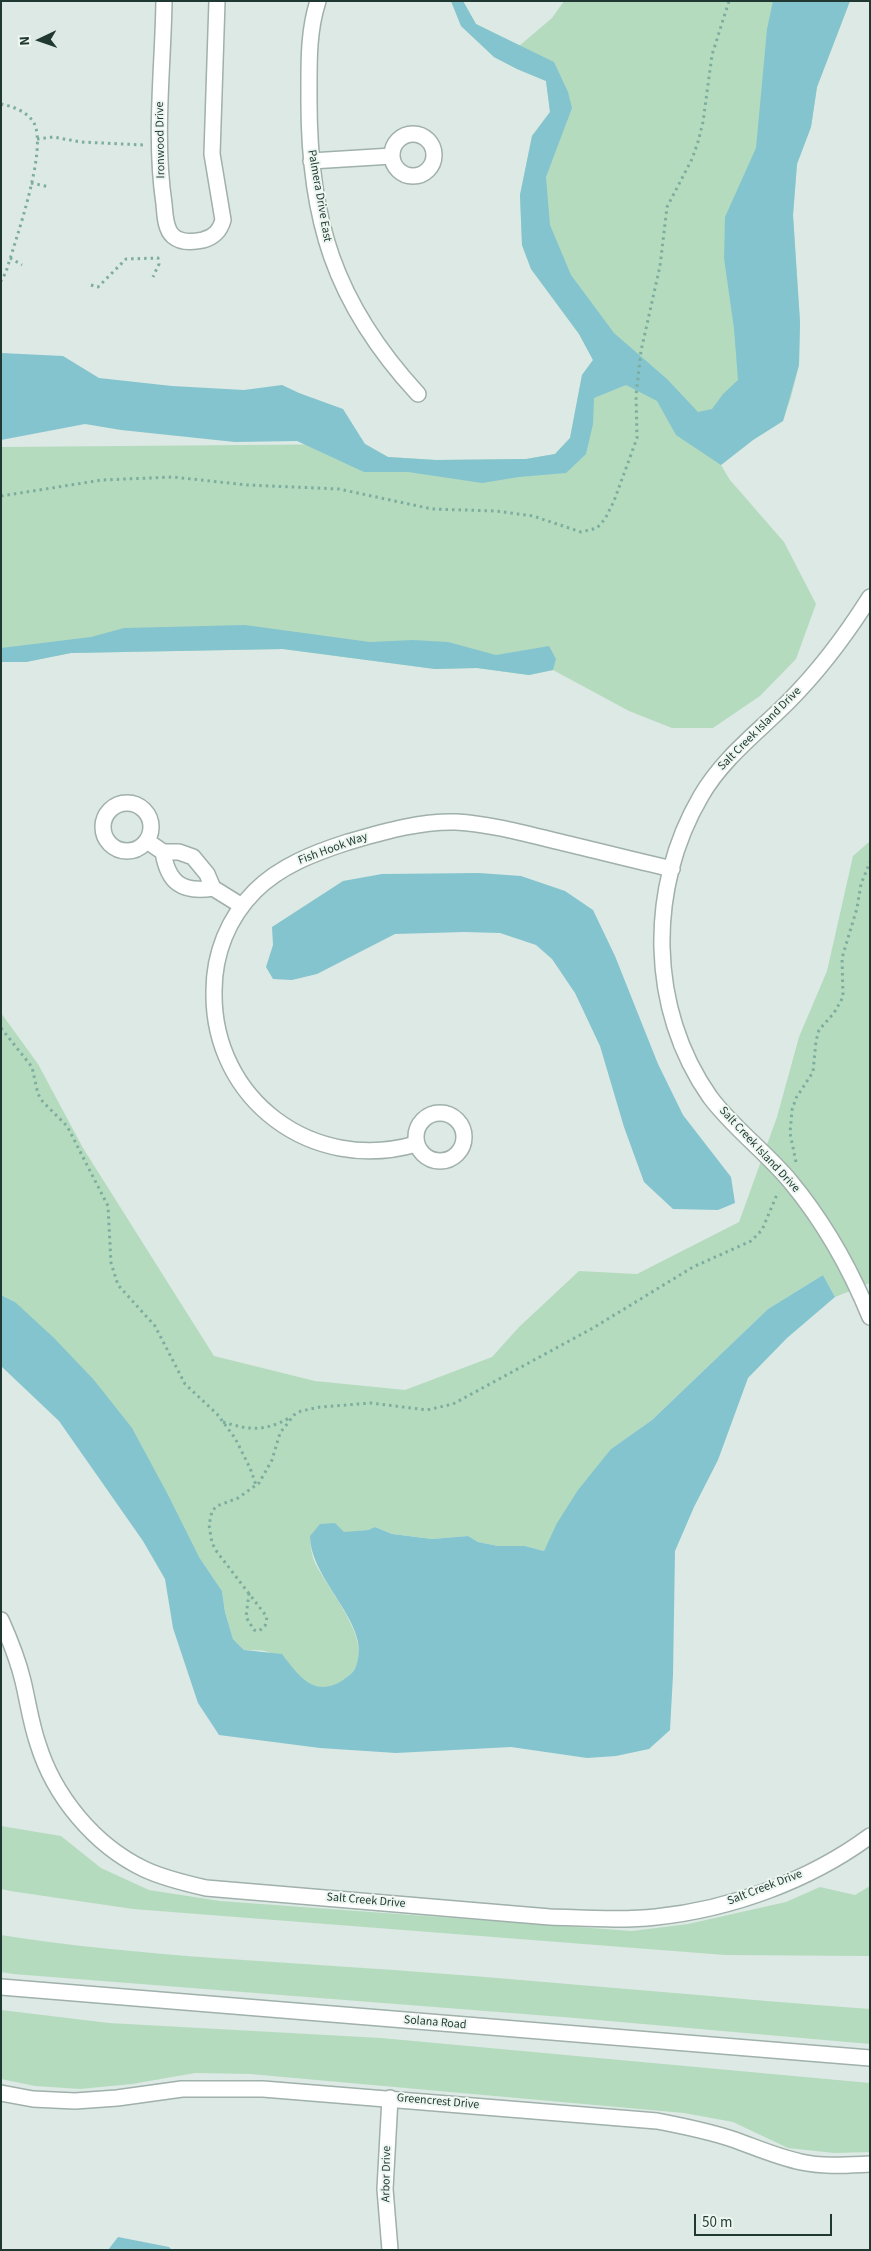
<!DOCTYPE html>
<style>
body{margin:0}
#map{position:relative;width:871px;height:2251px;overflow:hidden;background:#dde9e4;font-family:"Source Sans 3",sans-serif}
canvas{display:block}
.frame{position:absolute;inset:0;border:2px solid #1f3831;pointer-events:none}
.north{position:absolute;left:15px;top:15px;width:50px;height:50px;-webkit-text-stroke:4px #edf6f1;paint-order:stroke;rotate:267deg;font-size:14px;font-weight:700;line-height:20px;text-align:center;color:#1f3831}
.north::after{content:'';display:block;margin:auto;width:18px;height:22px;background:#1f3831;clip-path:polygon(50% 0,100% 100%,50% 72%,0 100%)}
.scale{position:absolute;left:694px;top:2214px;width:138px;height:22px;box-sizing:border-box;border:2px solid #1f3831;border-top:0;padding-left:6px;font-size:15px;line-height:18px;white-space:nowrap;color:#1f3831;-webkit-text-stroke:4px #edf6f1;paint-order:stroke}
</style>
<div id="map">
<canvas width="871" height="2251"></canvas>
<div class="frame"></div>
<div class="north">N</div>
<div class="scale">50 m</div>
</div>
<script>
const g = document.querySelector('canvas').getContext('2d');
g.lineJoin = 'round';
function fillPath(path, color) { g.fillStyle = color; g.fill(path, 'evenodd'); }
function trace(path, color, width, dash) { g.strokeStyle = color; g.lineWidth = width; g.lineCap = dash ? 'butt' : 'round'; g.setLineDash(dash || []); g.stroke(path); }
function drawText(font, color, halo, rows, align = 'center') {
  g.font = font + ' "Source Sans 3",sans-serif'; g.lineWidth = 4; g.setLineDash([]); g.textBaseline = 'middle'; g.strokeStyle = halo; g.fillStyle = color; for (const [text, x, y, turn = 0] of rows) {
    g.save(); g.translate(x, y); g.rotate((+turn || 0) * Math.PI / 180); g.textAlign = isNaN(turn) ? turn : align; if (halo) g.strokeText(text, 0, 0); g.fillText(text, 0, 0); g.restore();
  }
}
fillPath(new Path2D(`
 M451,1H463L476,24L519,46L552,18L564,1H850L817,87L811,127L797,164L793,215L800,322L799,365L791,397L783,421L753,440L721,465L730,480L784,542L816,604L796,659L760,696L713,728H672L629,711L553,670L529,675L477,668L435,669L283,649L71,653L26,662H1V447L365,444L388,457L436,460L526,459L555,454L570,438L582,375L593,360L579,334L531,269L522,245L520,195L532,136L550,112L546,81L517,69L494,57L461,26Z
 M870,841V1283L835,1297L823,1275L768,1309L652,1420L611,1449L544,1551L525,1546H498L478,1542L468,1536L432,1539L392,1534L375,1527L368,1530L310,1536C310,1544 311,1550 313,1558C325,1589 386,1651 345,1679C339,1683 330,1688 324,1688C302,1687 289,1662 270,1653C264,1649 252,1651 244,1650L233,1639L225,1612L222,1591L199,1557L15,1302L1,1295V1013L38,1064L83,1148L214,1356L315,1381L405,1390L492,1357L519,1327L579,1271L637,1274L739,1222L777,1117L799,1037L827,971L853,856Z
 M1,1826L61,1836L101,1868L149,1890L220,1901L632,1931L688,1924L786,1902L820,1887L855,1895L870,1886V1956L725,1955L133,1909L10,1891L1,1889Z
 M1,1935C140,1957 280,1961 420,1972C570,1983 720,1998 870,2009V2044L575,2018L13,1974L1,1972Z
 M1,2010L109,2023L381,2038L870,2083V2152L834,2153L788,2148L733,2122L684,2113L250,2074L195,2073L132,2084L80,2089L35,2086L1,2079Z`), '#b5dbbf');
fillPath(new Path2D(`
 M451,1H463L476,24L554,62L568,92L572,108L546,177L550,225L571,275L614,333L667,379L698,412L712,409L723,394L738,380L734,329L724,258L725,217L756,148L767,29L773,1H850L817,87L811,127L797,164L793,215L800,322L799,365L783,421L753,440L721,465L676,435L657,401L626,385L594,398L593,424L586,454L566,473L519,477L482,483L408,472H364L297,441L235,442L121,430L85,424L1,440V353L63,356L99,378L172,386L244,390L282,385L299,393L343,409L365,444L388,457L436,460L526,459L555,454L570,438L582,375L593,360L579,334L531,269L522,245L520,195L532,136L550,112L546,81L517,69L494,57L461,26Z
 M245,625L370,642L413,640L448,642L496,655L549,646L556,659L553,670L529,675L477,668L435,669L283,649L71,653L26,662H1V648L91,637L124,628Z
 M479,873L521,876L565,891L593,910L615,956L658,1064L683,1115L731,1177L735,1203L718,1210L673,1209L644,1182L624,1127L600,1046L575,993L552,959L536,945L500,933L464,932L395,934L317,974L292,980L273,979L266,967L273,945L272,927L343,881L382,874Z
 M823,1275L835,1297L787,1338L748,1378L718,1460L694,1507L675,1551L673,1675L670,1730L649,1749L616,1756L587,1758L511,1747L396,1753L320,1748L219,1735L198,1703L173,1628L165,1579L143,1541L59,1421L1,1366V1295L15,1302L54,1338L94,1380L132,1428L167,1493L199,1557L222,1591L225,1612L233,1639L244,1650L282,1654C298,1675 314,1699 343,1680C352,1674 356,1670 358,1659C367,1621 310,1578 310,1536L320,1524L335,1523L344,1532L368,1530L375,1527L392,1534L432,1539L468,1536L478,1542L498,1546H525L544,1551L557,1523L578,1490L611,1449L652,1420L768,1309Z
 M118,2237L169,2247L172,2250H108Z`), '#84c4cf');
const minor = new Path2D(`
 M164,1C163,69 154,136 164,204C165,214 165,229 173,236C181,243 194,242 203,240C214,237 220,231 223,220L212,154L217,1
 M318,1C308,32 309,63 309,95C308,218 334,303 418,394
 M392 155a21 21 0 1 1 42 0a21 21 0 1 1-42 0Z
 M311,161L392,156
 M870,597C846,635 820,670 788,702C757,733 723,758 701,796C647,888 648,1009 710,1097C733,1128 765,1151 790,1181C824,1222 850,1268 870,1317
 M103 827a24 24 0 1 1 48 0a24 24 0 1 1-48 0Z
 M147,841L163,852H179L193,857L207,874L213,888
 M163,852C168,883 182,893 213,888
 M213,888L242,906
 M416 1137a24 24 0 1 1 48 0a24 24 0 1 1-48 0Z
 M416,1144C313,1174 212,1100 214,991C214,954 228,918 255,891C280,866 314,853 348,842C383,832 419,821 456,822C490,824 523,833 556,841C594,850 633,860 672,869
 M1,1620C10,1640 18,1660 23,1681C28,1702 31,1724 38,1744C54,1796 94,1845 144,1869C163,1878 184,1883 206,1888L550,1917C585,1918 621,1921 656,1917C731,1909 809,1881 870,1836
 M1,1987L870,2058
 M1,2093L33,2099L75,2101L117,2098L182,2089H263L657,2121C683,2126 708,2131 732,2139C755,2147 777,2157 801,2162C824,2167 847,2165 870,2164
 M390,2250L385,2189L390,2098`);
trace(minor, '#a0b0ab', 18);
trace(new Path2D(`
 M1,104C12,106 28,112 34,123C48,150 15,241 6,272L1,281
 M37,139L53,137L81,142L143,145
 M31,183L50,187
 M10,258L22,265
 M91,285L98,287L126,259L158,258L159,264L153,277
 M1,496L102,480L173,477L247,485L339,489L432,509L496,511L533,516L581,532L597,528L605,519L614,501L637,438L636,395L641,351L660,266L667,207L692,159L698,142L703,122L712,55L729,1
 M1,1028L32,1067L38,1094L43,1102L67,1126L108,1206L111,1263L118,1285L155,1326L185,1384L217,1414L235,1438L250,1468L256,1485
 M796,1162L790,1133L792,1110L796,1098L813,1072L816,1041L819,1030L834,1013L843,997L842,958L857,908L861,884L870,862
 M223,1422C249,1430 264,1432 289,1418
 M249,1593L246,1617L254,1630L259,1631L265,1626L267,1617L217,1552L212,1543L209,1525L212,1511L217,1506L238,1498L259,1483L272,1460L280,1433L294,1415L301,1411L320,1407L371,1403L427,1410L453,1404L593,1328L693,1267L751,1241L762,1230L778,1192`), '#7dad9e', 3, [2.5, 4]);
trace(minor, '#fff', 15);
drawText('12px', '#1f3831', '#edf6f1', [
 ["Ironwood Drive",161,140,-91],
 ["Palmera Drive East",319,196,80],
 ["Salt Creek Island Drive",760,729,-45],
 ["Fish Hook Way",333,849,-20],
 ["Salt Creek Island Drive",759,1150,47],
 ["Salt Creek Drive",765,1888,-21],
 ["Salt Creek Drive",366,1901,5],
 ["Solana Road",435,2023,5],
 ["Greencrest Drive",438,2102,5],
 ["Arbor Drive",387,2174,-89]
]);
</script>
